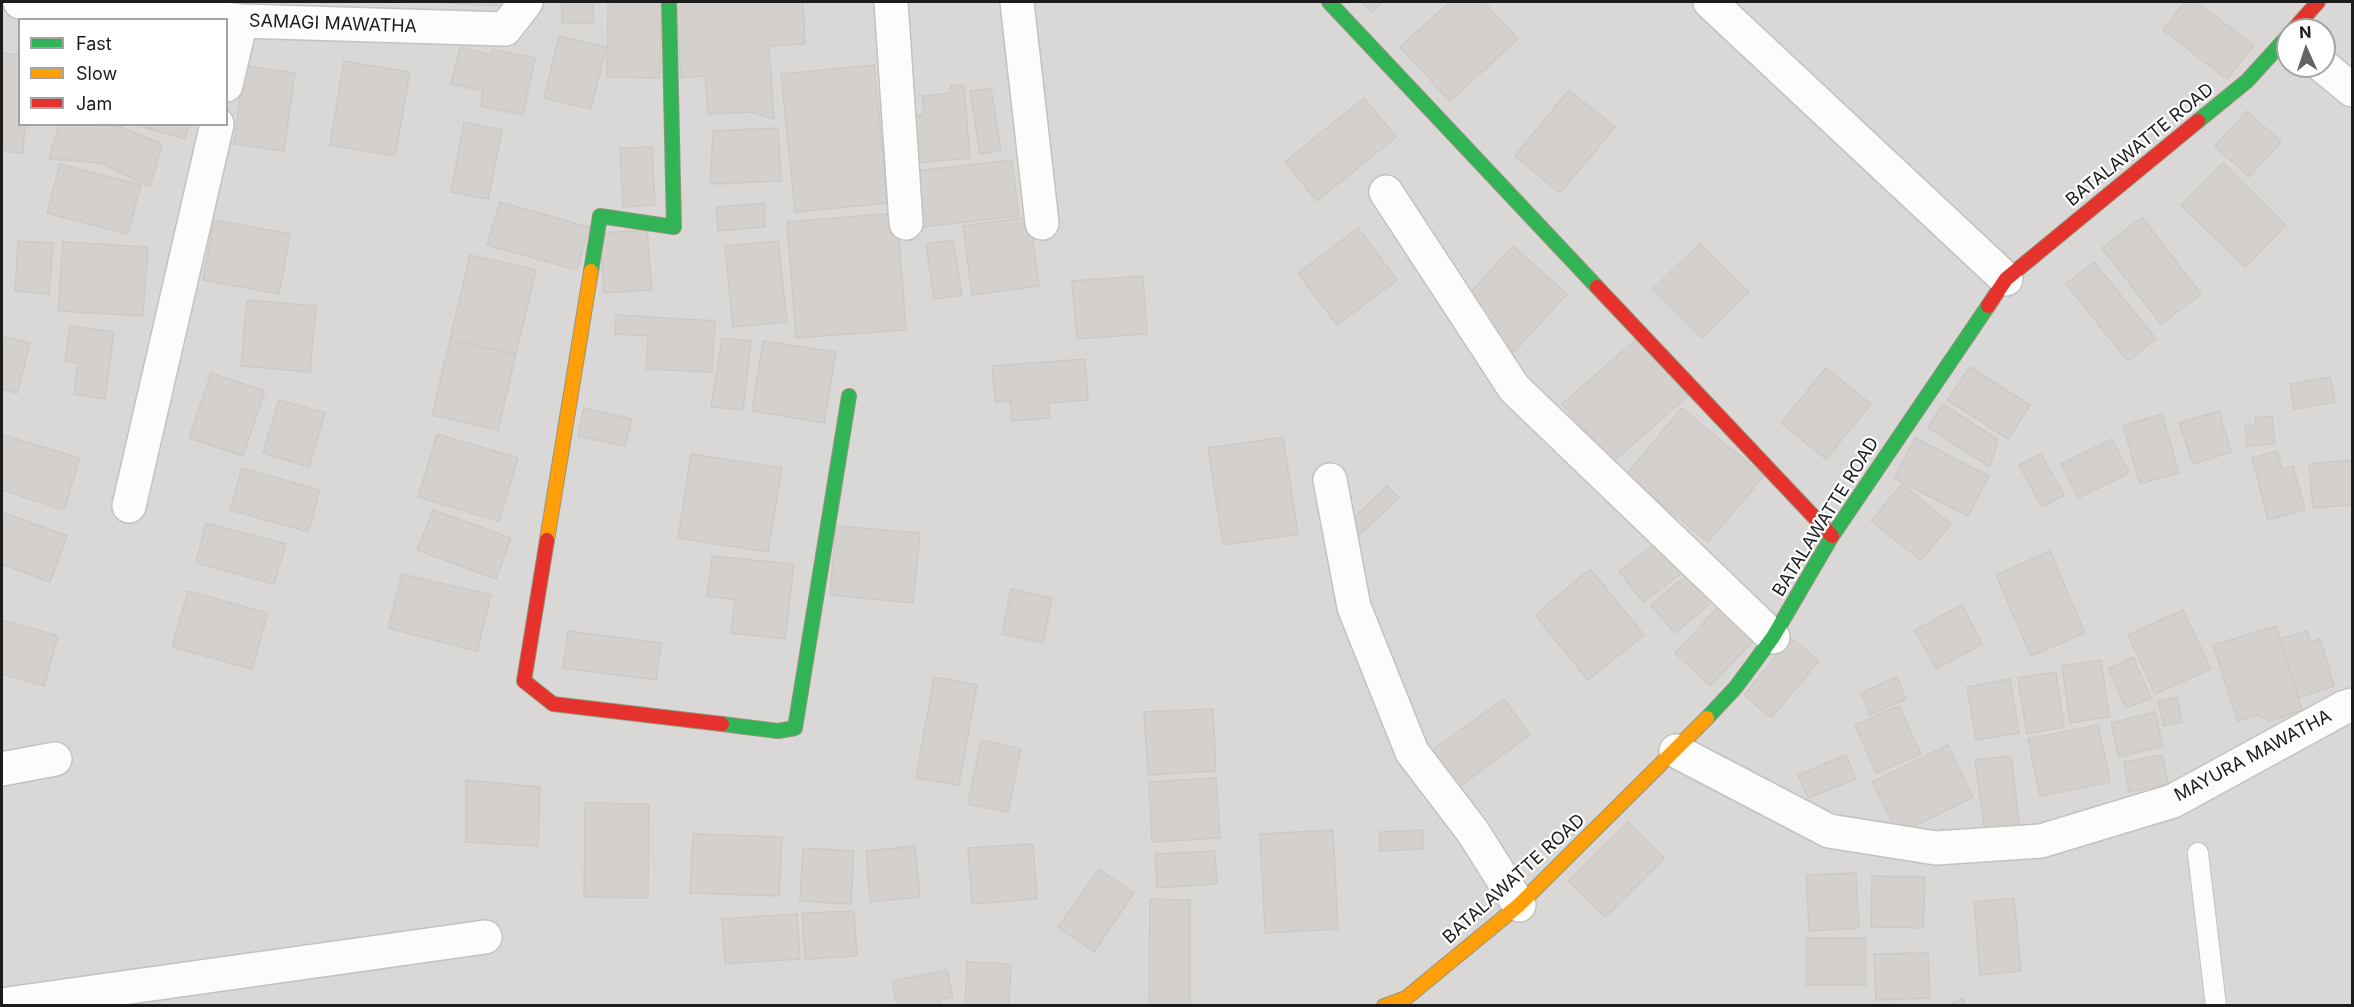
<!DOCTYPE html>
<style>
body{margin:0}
#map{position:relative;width:2354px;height:1007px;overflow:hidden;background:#ebe8e4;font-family:Inter,sans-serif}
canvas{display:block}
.frame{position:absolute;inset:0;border:3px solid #1c1c1c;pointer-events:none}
.legend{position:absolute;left:18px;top:18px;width:210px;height:108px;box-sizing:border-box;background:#fff;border:2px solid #a4a4a4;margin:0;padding:8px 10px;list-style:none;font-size:18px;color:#1c1c1c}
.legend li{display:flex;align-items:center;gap:12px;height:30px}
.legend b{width:30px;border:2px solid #a4a4a4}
.north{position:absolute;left:2276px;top:18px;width:60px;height:60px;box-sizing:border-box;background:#fff;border:2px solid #a4a4a4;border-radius:50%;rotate:357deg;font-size:16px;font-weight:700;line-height:24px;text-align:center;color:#1c1c1c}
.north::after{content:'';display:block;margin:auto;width:21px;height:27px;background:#646362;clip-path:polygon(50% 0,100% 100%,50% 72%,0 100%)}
</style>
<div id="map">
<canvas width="2354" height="1007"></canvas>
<div class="frame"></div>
<ul class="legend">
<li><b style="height:8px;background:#30b455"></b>Fast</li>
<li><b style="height:8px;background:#ff9f0a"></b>Slow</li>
<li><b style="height:8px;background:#e5322d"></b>Jam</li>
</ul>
<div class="north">N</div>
</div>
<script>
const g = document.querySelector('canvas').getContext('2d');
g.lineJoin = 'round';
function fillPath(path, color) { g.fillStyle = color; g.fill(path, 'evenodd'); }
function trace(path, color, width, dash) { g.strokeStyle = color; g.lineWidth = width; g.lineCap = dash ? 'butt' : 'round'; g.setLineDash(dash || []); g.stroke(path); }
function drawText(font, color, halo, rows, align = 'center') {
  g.font = font + ' Inter,sans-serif'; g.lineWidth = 4.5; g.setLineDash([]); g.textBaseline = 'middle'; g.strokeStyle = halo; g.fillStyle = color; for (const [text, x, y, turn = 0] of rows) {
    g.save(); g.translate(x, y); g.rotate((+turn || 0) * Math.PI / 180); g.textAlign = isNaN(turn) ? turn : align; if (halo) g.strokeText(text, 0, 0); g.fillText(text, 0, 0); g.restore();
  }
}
fillPath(new Path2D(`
 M2,2H2352V1005L2,1006ZM20,20H226V124H20ZM2288,30H2324V66H2288Z`), '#dad8d6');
const building = new Path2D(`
 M435,2H511V7Z
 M562,2H593L594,23H562Z
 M676,2H803L805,44L769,46L774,119L749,112L708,114L705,76L681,78Z
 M1362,2H1383L1371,12Z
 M1450,2H1484L1518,39L1450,101L1400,47Z
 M2185,2H2196L2254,45L2227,79L2163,30Z
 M608,3H661L660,78L607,77Z
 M559,36L606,47L591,109L544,98Z
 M460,47L491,55L492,49L535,58L523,115L481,106L483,91L451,84Z
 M2,53L20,55V124H25L23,153L2,151Z
 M344,61L410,72L395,156L330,145Z
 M874,65L888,203L795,212L781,74Z
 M244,66L295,73L284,151L234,144Z
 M951,85L964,86L970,158L917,163L912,118L924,114L922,96L950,93Z
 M991,88L1001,150L980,154L970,91Z
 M1569,90L1615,127L1560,193L1515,156Z
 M1364,98L1396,137L1317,201L1285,162Z
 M2247,111L2281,142L2249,177L2215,146Z
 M464,122L502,130L488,199L451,192Z
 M59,124L118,126L162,144L150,187L101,163L49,159Z
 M144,124H189L185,139L143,127Z
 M778,128L781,181L710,184L713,131Z
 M652,147L655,205L623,207L620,148Z
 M1012,160L1019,216L922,227L915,171Z
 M2223,163L2286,225L2245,267L2181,205Z
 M60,164L141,185L128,234L47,213Z
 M500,202L589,227L577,270L487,245Z
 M764,203L765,227L718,231L716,207Z
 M897,213L906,330L796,338L787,222Z
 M1030,217L1039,286L972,295L963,226Z
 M2142,217L2201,294L2161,324L2102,248Z
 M214,220L290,234L279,294L203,280Z
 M1358,228L1397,280L1337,325L1298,273Z
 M647,230L652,290L604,293L600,233Z
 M953,240L962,295L934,299L926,244Z
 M18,241L53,243L49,294L15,291Z
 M778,241L787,322L733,327L725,246Z
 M63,242L148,247L143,316L58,311Z
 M1700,243L1749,292L1702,338L1653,289Z
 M1513,246L1567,294L1514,352L1460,304Z
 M470,255L536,270L516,354L450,340Z
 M2094,262L2156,339L2128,361L2066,284Z
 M1143,276L1147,334L1077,339L1072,281Z
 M247,300L316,306L310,372L241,366Z
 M616,315L715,321L712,372L646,369L648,336L615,334Z
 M70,326L114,332L105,399L74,394L78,363L65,361Z
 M2,336L30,343L17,393L2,389Z
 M1639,337L1690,394L1613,462L1562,404Z
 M722,338L751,341L743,410L711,407Z
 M450,340L516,354L498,430L432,415Z
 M763,341L836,352L824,423L752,411Z
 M1085,359L1088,400L1048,403L1050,418L1012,421L1011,401L995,402L992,366Z
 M1970,367L2030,405L2008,439L1948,400Z
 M1826,368L1871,404L1826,459L1781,423Z
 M211,373L265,391L243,456L189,438Z
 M2330,377L2335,402L2294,409L2290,384Z
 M279,400L325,413L309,467L263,453Z
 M1943,404L1998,440L1990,467L1928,427Z
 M584,408L632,419L625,446L578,436Z
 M1682,408L1764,476L1708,542L1626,475Z
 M2219,411L2231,452L2193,464L2179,423Z
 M2162,414L2179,473L2140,484L2123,426Z
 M2272,416L2275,444L2247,446L2245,426L2256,425L2255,418Z
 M437,434L518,458L499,521L418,497Z
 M2,435L80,458L64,510L2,490Z
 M1283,437L1298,534L1223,545L1208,448Z
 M1915,438L1989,476L1968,516L1894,478Z
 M2112,439L2129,473L2078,498L2061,464Z
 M2277,451L2282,469L2293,466L2305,510L2268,520L2252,458Z
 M691,454L782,468L768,552L678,538Z
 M2041,454L2064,495L2042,507L2019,465Z
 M2352,460V505L2313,508L2309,464Z
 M242,468L320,490L308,532L230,510Z
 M1902,484L1951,524L1921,560L1871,521Z
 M1387,486L1399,498L1356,538L1345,527Z
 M433,510L511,538L496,579L417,550Z
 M2,512L67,536L50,582L2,564Z
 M206,523L286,544L274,584L196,563Z
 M836,526L920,533L913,603L830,595Z
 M1662,539L1686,570L1643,602L1619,571Z
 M2050,551L2085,633L2031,656L1996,575Z
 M712,556L794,564L785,639L731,633L735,600L707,596Z
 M1696,567L1720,595L1675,633L1651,605Z
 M1590,569L1644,635L1588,680L1535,615Z
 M402,574L491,595L477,651L388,628Z
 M1011,589L1052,598L1043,643L1002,634Z
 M188,591L268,613L252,669L172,647Z
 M1724,601L1759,635L1710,686L1675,653Z
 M1962,605L1982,644L1936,669L1915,630Z
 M2183,610L2211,669L2155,694L2128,635Z
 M2,620L58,636L44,686L2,674Z
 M2276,626L2302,710L2270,721L2258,715L2238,721L2213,645Z
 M568,631L661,643L656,680L563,668Z
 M2307,631L2311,642L2320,639L2334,686L2298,698L2280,639Z
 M1791,638L1819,661L1771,718L1744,695Z
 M2133,657L2151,698L2126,708L2108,669Z
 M2101,660L2109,717L2070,723L2062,666Z
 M2056,672L2064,727L2027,734L2018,678Z
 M934,677L977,685L959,785L916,778Z
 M1897,677L1906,699L1870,715L1861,693Z
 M2010,679L2019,733L1976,740L1967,687Z
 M2177,697L2182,722L2164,726L2158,701Z
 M1504,699L1530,735L1448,795L1421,758Z
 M1899,706L1921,754L1876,773L1855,725Z
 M1213,709L1216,771L1148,775L1144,712Z
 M2155,712L2163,746L2119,757L2111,723Z
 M2098,725L2110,782L2040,796L2028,739Z
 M981,740L1021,749L1008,812L968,804Z
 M1948,745L1973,797L1898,834L1872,782Z
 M1846,755L1856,779L1808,798L1798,775Z
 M2162,755L2168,784L2129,792L2124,762Z
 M2011,756L2020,828L1985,833L1975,760Z
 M1216,778L1220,838L1152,842L1149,782Z
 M466,780L540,787L538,846L466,842Z
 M585,803L649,804L648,898L584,897Z
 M1628,822L1664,858L1605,917L1568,881Z
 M1333,830L1338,929L1265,933L1260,834Z
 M1423,830V849L1380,851V832Z
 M693,834L782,837L779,896L690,893Z
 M1033,844L1037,899L972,904L968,848Z
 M915,846L920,897L870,902L866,851Z
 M803,848L854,851L851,904L800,901Z
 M1215,851L1217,884L1157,888L1155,854Z
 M1099,869L1134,893L1094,952L1058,927Z
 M1856,873L1859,928L1809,931L1806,875Z
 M1872,876L1925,877L1923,928L1871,927Z
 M2014,898L2021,971L1980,975L1974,902Z
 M1150,899L1190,900V1006H1149Z
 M854,911L857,956L805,959L802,913Z
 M797,914L800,959L725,964L722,919Z
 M1806,938H1866V985H1806Z
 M1928,953L1930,998L1876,1000L1874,954Z
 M967,962L1011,964L1009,1006H965Z
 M947,970L953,997L939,1000L940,1006H897L892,981Z
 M1963,998L1966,1006H1947Z`);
fillPath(building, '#d3d0cd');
trace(building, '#cec9c5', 1.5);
const lane = new Path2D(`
 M2198,853L2216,1006`);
const street = new Path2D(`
 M20,2L105,6L241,21L505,29L526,2
 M891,2L906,223
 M1017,2L1042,223
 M1710,2L2006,279
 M2323,66L2352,90
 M226,85L241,21
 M1386,192L1514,388L1773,637
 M1330,480L1354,607L1412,752L1473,832L1519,905
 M129,506L217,124
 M1676,751L1829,831L1936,848L2041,841L2173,801L2343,708L2352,705
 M2,769L55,759
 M2,1005L485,937`);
const fast = new Path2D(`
 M1329,2L1597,287
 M2198,121L2247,81L2288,36
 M591,271L600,216L674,227L669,2
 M1707,718L1736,687L1773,637L1832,536L1988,306
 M722,724L778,731L795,728L849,396`);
const slow = new Path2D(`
 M547,540L591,271
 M1384,1006L1406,998L1519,905L1707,718`);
const jam = new Path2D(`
 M2293,30L2318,2
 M1597,287L1832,536
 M1988,306L2006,279L2198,121
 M547,540L524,681L553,704L722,724`);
trace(lane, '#c3c2c0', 22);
trace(street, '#c3c2c0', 36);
trace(fast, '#95947c', 16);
trace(slow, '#95947c', 16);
trace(jam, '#95947c', 16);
trace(lane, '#fcfcfb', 20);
trace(street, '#fcfcfb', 33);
trace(fast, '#30b455', 14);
trace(slow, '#ff9f0a', 14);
trace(jam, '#e5322d', 14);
drawText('18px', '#1c1c1c', '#fff', [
 ["SAMAGI MAWATHA",333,24,2],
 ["BATALAWATTE ROAD",2140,145,-39],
 ["BATALAWATTE ROAD",1826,517,-58],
 ["MAYURA MAWATHA",2253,756,-28],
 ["BATALAWATTE ROAD",1514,879,-42]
]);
</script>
